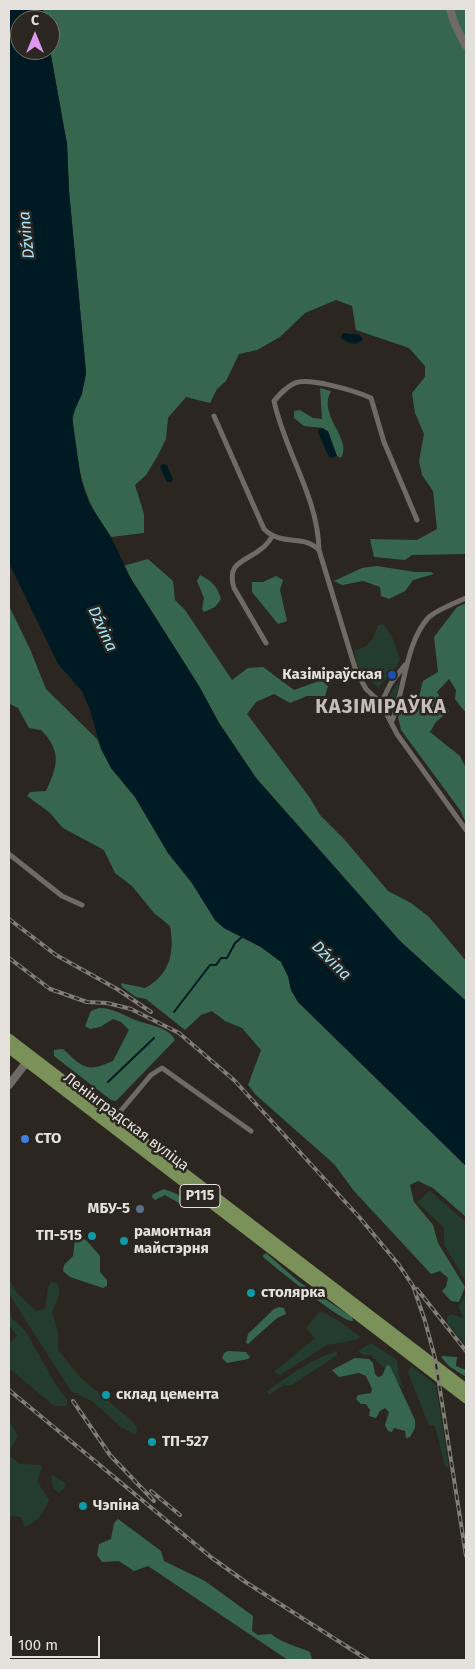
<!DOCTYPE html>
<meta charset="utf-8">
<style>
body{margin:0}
#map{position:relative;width:475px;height:1669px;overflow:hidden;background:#2b2720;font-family:"Fira Sans",sans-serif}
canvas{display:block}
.frame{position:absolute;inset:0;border:10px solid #e4e1dc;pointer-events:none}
.north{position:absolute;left:10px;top:10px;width:50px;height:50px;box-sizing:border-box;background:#2b2720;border:1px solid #75716b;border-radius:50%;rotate:0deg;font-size:14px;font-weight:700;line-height:20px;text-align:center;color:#e4e1dc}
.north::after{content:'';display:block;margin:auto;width:18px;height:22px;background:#de98f2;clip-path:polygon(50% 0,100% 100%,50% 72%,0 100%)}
.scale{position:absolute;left:10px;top:1636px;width:90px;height:22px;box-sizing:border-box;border:2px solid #e4e1dc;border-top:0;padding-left:6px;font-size:15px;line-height:18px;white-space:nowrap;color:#e4e1dc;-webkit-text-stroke:4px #2b2720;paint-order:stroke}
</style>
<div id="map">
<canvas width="475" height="1669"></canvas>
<div class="frame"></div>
<div class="north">С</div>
<div class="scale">100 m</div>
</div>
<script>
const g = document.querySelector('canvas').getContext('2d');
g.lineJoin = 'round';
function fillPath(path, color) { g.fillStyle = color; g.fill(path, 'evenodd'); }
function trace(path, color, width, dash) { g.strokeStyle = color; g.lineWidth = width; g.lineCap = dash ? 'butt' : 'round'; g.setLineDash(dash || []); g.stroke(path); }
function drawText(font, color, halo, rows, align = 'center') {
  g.font = font + ' "Fira Sans",sans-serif'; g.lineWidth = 5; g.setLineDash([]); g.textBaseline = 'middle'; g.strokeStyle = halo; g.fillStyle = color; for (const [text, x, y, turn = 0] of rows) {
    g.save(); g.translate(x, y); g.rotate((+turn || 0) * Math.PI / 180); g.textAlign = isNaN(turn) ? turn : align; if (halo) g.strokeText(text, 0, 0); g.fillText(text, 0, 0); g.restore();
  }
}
fillPath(new Path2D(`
 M383,624L392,637L400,659L397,666L378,688L357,666L354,650C369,648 374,639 378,625Z
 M400,680L393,708L390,707C386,697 394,688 400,680Z
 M430,1191L466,1222V1282L444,1244V1228L417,1202Z
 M9,1280L18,1294L36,1311L45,1309L48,1288L51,1282L57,1283C63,1293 56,1302 52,1312L58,1332V1350L80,1377L132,1421L137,1428L136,1435L121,1427L92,1401L71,1391L9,1294Z
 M466,1295V1345L448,1324L447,1317L451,1314L463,1318L458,1306Z
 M9,1310L12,1318L26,1332L56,1385L68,1401L66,1406H54L9,1368V1344L17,1336L9,1325Z
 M320,1311L338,1320L360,1337L356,1340L327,1345L280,1375L274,1372L315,1338L306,1328Z
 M371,1343L397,1360L399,1375L404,1389L371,1355H363L358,1351Z
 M338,1351L336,1356L292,1385H284L269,1395L267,1391C290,1375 311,1359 338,1351Z
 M411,1366L436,1385L449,1469L445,1466L435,1426L429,1425L426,1418L408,1372Z
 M9,1420L18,1436L10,1450L11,1457L20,1464L40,1465L42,1468L37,1481L49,1500C45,1512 36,1524 24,1527L21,1517L10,1516L9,1519Z
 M51,1474L65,1483V1487L59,1493L53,1488Z`), '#233c2f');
fillPath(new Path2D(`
 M43,9H466V554L412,555L405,560L374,557L370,539L417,540L437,529L433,491L422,475L419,461L424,434L415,413L412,393L425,377V366L409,348L356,330L352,306L336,300L305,313L280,337L257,350L239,354L226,381L217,389L210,403L186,397L168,418L166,439L157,457L146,475L135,485L144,514V533L111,537C82,498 79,472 73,425C72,407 85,391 86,372L69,191L67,144L50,50V20H45Z
 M320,388L331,391C317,416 353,438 341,458L337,456L324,428L304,426L294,418V411L300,410L313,418L322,419Z
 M148,559L173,581L175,600L185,610L232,680L248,668L263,667L294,690L322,680L328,686L325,696H307L290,703L274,694L256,702L247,714L310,798L320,815L344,839L388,891L411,903L429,917L466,961V1001L400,941L256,778L219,723L199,686L123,566Z
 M377,566L415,572H431L434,574L413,580L405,591L389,599L381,596L380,587L363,581L342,585L334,581L362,568Z
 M200,575C212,581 217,586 221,599L215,607L204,612L202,609L204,598L197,581Z
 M276,576L283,580L280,590L287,621L278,624L252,592V582H263Z
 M466,603V713L455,699L456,690L449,679L437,692L449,711L436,722L430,732L460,756L466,768V823L460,810L401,730L398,717L405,700L419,697L423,681L438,672L434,637L457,607Z
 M9,606L30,649L46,689L97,739L111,768L135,797L168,853L192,883L215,920L224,928L261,947L281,962L288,976L291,990L298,1002L466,1166V1217L433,1188L418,1181L410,1185L414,1202L433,1225L438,1243L465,1287L459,1302L451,1301L442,1291L446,1287L448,1278L440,1271L431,1274L354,1191L334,1164L256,1095L248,1085L261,1050L242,1028L225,1021L212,1011L201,1015L185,1030L146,999L136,997L122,987L121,983L145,988C170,975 175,952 170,926L154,913L132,886L115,873L104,850L63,828L49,812L27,796L30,792L46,791C58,765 62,752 41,730L29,728L18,708L10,704Z
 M99,1008C113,1008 121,1014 133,1019C145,1025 169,1026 175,1040L116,1101L111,1100L54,1056V1050L63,1049C84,1068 86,1073 113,1061L129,1030L121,1022L113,1019L100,1027L90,1029L85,1026L91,1011Z
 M164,1189L177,1194L188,1204L186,1207L165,1195L155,1200L152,1197L153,1194Z
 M79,1236L87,1241L100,1256V1272L107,1280V1286L103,1288L70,1277L63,1271L64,1265L73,1256L75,1239Z
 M266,1253L298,1281L352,1317L353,1321C344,1324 275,1267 263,1257V1255Z
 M279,1307L284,1308L286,1314L277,1318L248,1344L246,1343L248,1334L274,1309Z
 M228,1351L246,1352L250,1357L248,1359L227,1363L222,1358L224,1353Z
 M443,1356L457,1357L456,1366L466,1370V1377L449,1366L441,1357Z
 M355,1358L369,1359L373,1363L375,1374L378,1377L382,1376L387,1365L390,1366L415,1420V1428L410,1437L406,1438L405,1431L394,1428L392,1432L388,1431L385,1425L389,1412L385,1408L380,1411L376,1418L369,1416L370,1410L366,1404H361L356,1399L358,1395L371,1393L372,1389L366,1376L359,1373L339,1377L332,1370Z
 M118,1519L161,1551L164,1561L205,1581L253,1616L252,1631L258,1635L271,1634C282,1643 296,1646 310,1652L312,1660H288L148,1566L134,1571L119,1561L102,1562L97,1555L99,1544L111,1539L114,1523Z`), '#37664f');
fillPath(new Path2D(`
 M9,9H43L45,20H20V50H50L67,144L69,191L86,372L82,394L72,416L81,480L89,503L111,537L131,579L199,686L219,723L256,778L400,941L466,1001V1166L298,1002L291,990L288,976L281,962L261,947L224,928L215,920L192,883L168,853L135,797L111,768L101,749L90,710L82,691L58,664L9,563Z
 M344,333L360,335L363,339C357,347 347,343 341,338L342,334Z
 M320,428L328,431L337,456L331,458L328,455L318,432Z
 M162,464L167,465L173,480L171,482H167L160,467Z`), '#001a23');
trace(new Path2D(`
 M174,1012L210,965H216L221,958H227L235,943L242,937
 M108,1082L154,1038`), '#001a23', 2);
trace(new Path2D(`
 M214,416L264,529C282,547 304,534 319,550
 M417,520L384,442L371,398C356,391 308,377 295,383C286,387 280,394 274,401C285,452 318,497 319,550L355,668L366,689L381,703L397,734L466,830
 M266,643L234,588C226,562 245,562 261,549C266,546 269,541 272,537
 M381,703L391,683L405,665
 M392,721C405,689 405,644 428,618C436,610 455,603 466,598
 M9,854L62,896L82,905
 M113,1120L151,1075L162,1068L251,1131`), '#6f6a63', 5);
trace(new Path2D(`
 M450,9L455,25L466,46
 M9,1085L29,1059`), '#6f6a63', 8);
trace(new Path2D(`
 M9,1038L466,1388
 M9,1049L466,1399`), '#7a915a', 9);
const rail = new Path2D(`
 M9,919L56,955L117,989L151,1012
 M9,958L50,989L87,1002L107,1003L131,1009L179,1033L234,1080L360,1218L399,1265L413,1286L425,1321L435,1358L466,1556
 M417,1289L466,1351
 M9,1390L212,1558L247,1583L368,1660
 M73,1401L110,1455L154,1501
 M151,1491L180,1515`);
trace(rail, '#817e78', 4);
trace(rail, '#2b2720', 2, [5.5]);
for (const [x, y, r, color] of [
 [392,675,5,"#1a4fb4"],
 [25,1139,5,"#3f7fe0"],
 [140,1209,5,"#5c6f8a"],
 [92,1236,5,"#0f9aa8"],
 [124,1241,5,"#0f9aa8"],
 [251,1293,5,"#0f9aa8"],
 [106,1395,5,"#0f9aa8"],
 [152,1442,5,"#0f9aa8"],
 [83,1506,5,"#0f9aa8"]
]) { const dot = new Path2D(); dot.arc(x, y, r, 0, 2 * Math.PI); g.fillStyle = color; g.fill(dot); trace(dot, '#2b2720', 2); }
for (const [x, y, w] of [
 [200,1196,40]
]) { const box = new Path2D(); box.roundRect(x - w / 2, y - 11.5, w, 23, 4); g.fillStyle = '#2b2720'; g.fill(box); trace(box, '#e4e1dc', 1); }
drawText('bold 14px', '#e4e1dc', null, [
 ["Р115",200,1196]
]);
drawText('bold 15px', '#e4e1dc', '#2b2720', [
 ["Казіміраўская",382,675,"right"],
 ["СТО",35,1139],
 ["МБУ-5",130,1209,"right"],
 ["рамонтная",134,1232],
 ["майстэрня",134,1249],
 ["ТП-515",82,1236,"right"],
 ["столярка",261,1293],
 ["склад цемента",116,1395],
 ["ТП-527",162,1442],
 ["Чэпіна",93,1506]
], 'left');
drawText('15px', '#e4e1dc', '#2b2720', [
 ["Ленінградская вуліца",126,1122,37]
]);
drawText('italic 16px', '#a3e8ff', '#2b2720', [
 ["Dźvina",27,235,-96],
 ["Dźvina",102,629,65],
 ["Dźvina",331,961,45]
]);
g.letterSpacing = '1px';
drawText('bold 20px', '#c5bfb7', '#2b2720', [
 ["КАЗІМІРАЎКА",381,707]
]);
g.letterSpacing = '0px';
</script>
